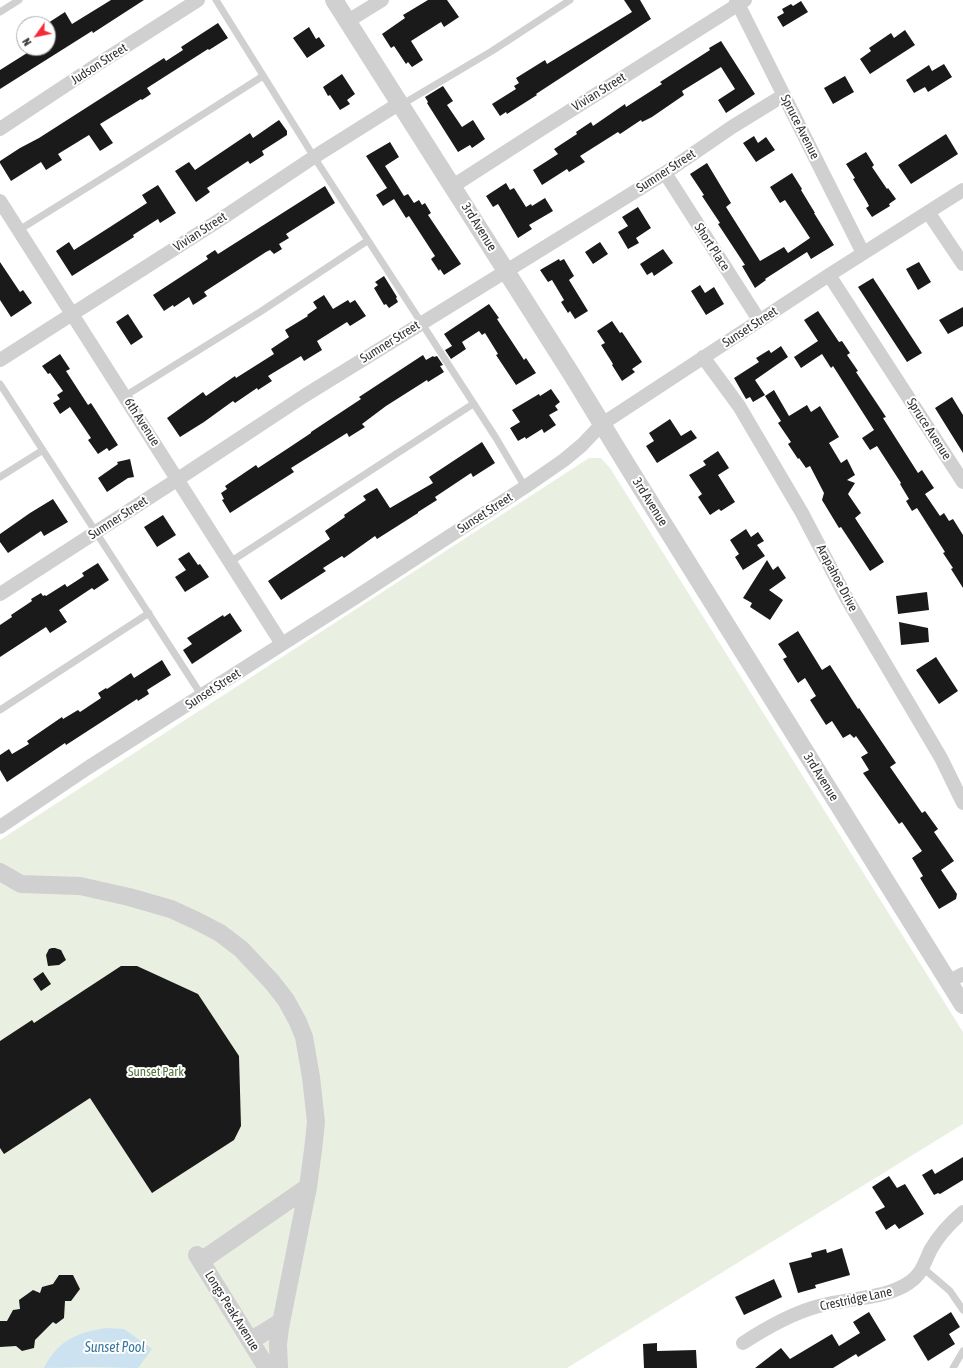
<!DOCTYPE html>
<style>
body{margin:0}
#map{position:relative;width:963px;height:1368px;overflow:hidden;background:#fff;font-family:"Asap Condensed",sans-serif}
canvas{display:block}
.north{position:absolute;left:16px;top:16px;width:40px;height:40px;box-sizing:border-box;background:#fff;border:1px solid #adadad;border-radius:50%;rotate:237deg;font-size:11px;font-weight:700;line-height:16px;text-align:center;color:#333}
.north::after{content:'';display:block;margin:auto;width:14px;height:18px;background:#f32c39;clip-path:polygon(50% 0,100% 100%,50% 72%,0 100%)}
</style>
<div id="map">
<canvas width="963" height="1368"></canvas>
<div class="north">N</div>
</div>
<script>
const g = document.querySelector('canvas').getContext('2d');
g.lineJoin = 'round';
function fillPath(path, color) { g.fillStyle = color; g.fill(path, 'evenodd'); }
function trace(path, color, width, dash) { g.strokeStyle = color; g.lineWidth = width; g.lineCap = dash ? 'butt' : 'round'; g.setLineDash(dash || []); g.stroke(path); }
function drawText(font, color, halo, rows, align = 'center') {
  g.font = font + ' "Asap Condensed",sans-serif'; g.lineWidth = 4; g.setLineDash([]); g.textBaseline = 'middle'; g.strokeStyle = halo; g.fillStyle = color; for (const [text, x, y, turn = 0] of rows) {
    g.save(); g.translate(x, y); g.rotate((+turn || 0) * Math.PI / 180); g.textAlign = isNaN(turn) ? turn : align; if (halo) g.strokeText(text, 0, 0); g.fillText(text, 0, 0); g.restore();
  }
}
fillPath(new Path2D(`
 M589,458H601L610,468L963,1032V1124L567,1368H0V840Z`), '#e9f0e1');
fillPath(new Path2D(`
 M107,1328L124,1329L152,1349L138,1368L90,1367L44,1368C58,1340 78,1332 107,1328Z`), '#cce2f0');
fillPath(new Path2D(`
 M111,0H144L93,33L92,31L0,89V70L35,48H48V23L65,12L72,24Z
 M428,0H447L459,17L444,27L441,22L411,41L423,60L412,67L408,62L406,64L394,46L391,48L382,34L405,18L403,15Z
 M624,0H640L651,19L536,94L537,95L507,114L506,112L500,116L492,104L516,89L514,86L519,83L516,78L545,60L547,64L632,12Z
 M801,1L808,12L783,27L777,17L784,13L782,9L791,4L793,6Z
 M218,23L228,38L209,50L208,49L147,88L151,94L142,100L141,99L100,124L113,143L100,151L89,135L58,154L62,160L46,170L41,162L11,181L0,163V161L20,148L39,138L164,58L166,61L183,50L181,47Z
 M309,27L316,39L319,37L325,46L307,58L293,38Z
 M905,30L915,45L870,74L860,59L871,51L869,48L891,33L894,38Z
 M721,41L755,94L726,113L718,100L735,89L721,67L682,91L684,95L652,117L642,122L641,120L620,134L618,132L580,156L585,162L569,172L567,169L542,185L533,170L558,154L554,149L577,134L576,132L591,122L593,126L625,104L626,107L662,84L660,82L710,50L709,48Z
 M944,64L952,77L928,92L925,87L914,93L906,80L929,65L932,71Z
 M342,74L355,94L347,100L350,104L340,110L330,95L328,96L323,87Z
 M845,76L854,92L833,104L824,88Z
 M443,86L453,101L447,105L462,127L473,120L485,139L472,148L470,145L458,152L427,103L428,102L425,97Z
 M279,120L287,131V135L262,151L264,155L250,164L248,161L207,188L210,192L196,202L175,171L189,162L195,170L250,133L253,138Z
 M946,134L958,154L911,184L898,165Z
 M754,136L758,143L766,137L775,150L756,162L743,143Z
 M390,142L399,157L385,166L404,196L408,194L414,203L419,200L422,205L425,203L431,213L428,215L461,264L444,275L440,269L439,271L431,259L435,256L409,216L406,218L394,199L383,206L376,195L387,188L366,156Z
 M866,152L874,165L872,167L887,189L888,188L896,199L889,204L890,206L872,217L866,208L869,206L867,202L853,179L855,178L846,164Z
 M707,163L731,203L726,207L760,261L784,247L788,253L810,238L785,200L780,203L770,187L792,173L802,189L801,190L815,213H814L834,245L811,259L807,252L765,279L766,280L755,288L742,266L745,265L718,224L720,223L702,196L704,195L690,174Z
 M506,183L510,190L514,188L526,207L531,204L532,206L545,198L553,211L529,225L532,229L518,238L498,204L493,207L486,196Z
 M158,185L176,213L160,223L158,219L133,235L134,237L72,276L56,251L69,242L74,250L110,227L147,203L142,195Z
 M325,186L335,203L286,234L289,238L279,244L282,249L274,254L270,250L266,252L204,292L207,296L193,305L189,297L174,307L173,305L164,311L153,295L208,259L206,256L215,250L218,254Z
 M638,207L651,228L636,238L639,243L628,249L618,232L628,226L622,217Z
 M600,242L608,254L593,264L585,252Z
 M663,249L673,263L654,276L652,272L647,275L640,264Z
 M559,259L560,261L564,259L574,276L569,280L588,311L575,319L570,311L568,313L561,302L564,300L552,280L548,282L540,270Z
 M0,262L20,292L23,290L32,303L11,317L0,300Z
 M919,262L931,282L918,290L906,269Z
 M384,276L397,297L396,298L398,302L389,308L386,304L384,305L374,288L378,285L375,282Z
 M873,278L922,353L907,362L858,287Z
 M700,285L705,293L714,287L724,304L706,315L691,291Z
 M324,295L333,309L348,300L350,303L355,300L366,316L350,326L347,322L317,341L322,350L304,361L301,356L268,376L272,381L258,390L257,388L235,403L233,401L204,422L180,437L167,418L203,392L206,396L235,376L236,378L274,354L271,349L289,337L285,330L308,316L307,315L317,308L313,302Z
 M489,304L499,318L497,319L524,360L526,358L536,373L516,385L496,355L498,354L485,333L482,335L479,331L462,342L466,349L451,359L445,350L452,346L444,334Z
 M963,307V326L948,334L939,320Z
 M818,311L839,342L842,341L850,353L847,355L858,371L856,372L886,417L883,418L918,473L922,470L934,488L925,494L940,516L944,513L949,521L953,519L963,535V588L951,569L953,568L943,553L945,552L917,508L912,511L906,501L909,499L900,484L901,483L877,446L870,450L862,438L874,430L833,366L831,368L822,354L801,368L794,357L818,341L804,320Z
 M128,314L143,337L131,345L116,322Z
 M612,321L620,333L622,332L642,362L632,369L635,372L622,381L612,365L613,364L601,345L605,343L597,331Z
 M781,346L788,357L755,380L765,395L753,402L750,397L746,399L734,378L759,362L756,358L769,350L771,353Z
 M60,354L70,369L66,371L88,405L91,403L118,445L109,451L107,448L98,454L88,440L91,438L70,407L60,414L53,403L60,399L57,395L63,391L50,373L48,374L42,366Z
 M423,355L426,360L433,356L434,357L437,356L443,365L440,366L444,372L428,382L427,380L386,406L362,424L365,427L349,437L347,433L291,468L294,472L230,513L222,500L224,499L221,493L227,489L225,486L256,465L258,468L287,449L311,433V432L361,399L359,397Z
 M551,389L560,402L555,406L558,410L549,415L556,425L544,433L542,429L526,439L525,437L518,441L510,428L520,422L512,410L539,394L540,396Z
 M774,390L789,416L807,405L811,412L820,406L839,437L829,443L841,463L847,459L855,475L847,480L855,483L848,494L861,513L855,518L884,562L870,571L841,527L839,528L822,500L824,493L810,466L806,468L799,458L798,459L788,444L791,442L778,423L781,421L765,396Z
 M952,397L963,415V453L935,408Z
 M670,419L681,436L691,430L697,438L657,463L646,446L654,441L649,433Z
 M482,442L495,463L473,477L471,473L435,497L437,500L418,512V513L377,539L375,536L344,558L342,556L323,568L326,571L281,600L268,581L330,539L325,531L345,517L344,515L366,500L363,496L377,488L390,508L433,483L429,477Z
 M718,451L729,468L718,475L735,502L721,511L719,509L710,515L698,497L702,494L689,475L706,465L703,461Z
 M130,459L134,477L128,478L107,492L98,478L118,464L117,462Z
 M53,499L68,522L44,536L41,531L8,553L0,542V534L30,513Z
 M163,515L176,535L157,547L144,527Z
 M746,529L751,537L758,532L764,541L757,545L765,556L743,570L735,557L739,554L730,540Z
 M189,552L198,565L200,564L209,577L185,592L175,577L186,570L178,559Z
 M767,560L773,570L778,566L786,578L769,590L783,600L770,620L750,607L752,603L743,598Z
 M98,563L109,580L94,590L92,588L59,610L67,622L50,633L46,627L0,657V625L12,617L11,615L32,601L31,599L41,593L43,596L45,595L46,596L65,584L67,587L84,576L82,573Z
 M927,592L929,610L898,614L896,596Z
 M230,613L242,631L192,664L183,650L192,644L187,638L223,615L224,617Z
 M899,622L928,628L929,642L901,645Z
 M798,631L822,670L830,665L858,709L859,708L896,763L890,767L922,813L925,811L938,829L934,832L954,861L941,870L957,894L956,899L939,909L920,878L923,876L912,858L922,851L902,822L899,824L863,773L869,770L861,757L868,753L856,736L854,738L850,734L843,738L832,721L826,725L810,700L816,696L805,678L798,683L783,659L787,657L778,644Z
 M936,657L958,691L939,704L916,670Z
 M162,660L171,675L147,690L149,694L138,701L137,699L66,745L65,743L7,782L0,770V755L9,749L12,754L29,744L27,741L62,717L63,719L78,710L80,712L101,698L98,693L106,688L107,689L131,673L134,678Z
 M52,948H55L61,950L66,960L59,965L48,966L46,955L49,949Z
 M121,966H137L198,994L239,1056L241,1126L234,1140L152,1193L90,1098L4,1154L0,1148V1041L32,1020L34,1023Z
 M43,972L51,984L41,991L33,979Z
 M963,1157V1180L940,1194L938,1193L934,1195L922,1175L932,1169L935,1174Z
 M889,1176L897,1188L905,1184L924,1214L899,1229L895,1224L886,1230L875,1212L885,1207L872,1187Z
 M842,1248L850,1275L815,1285L816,1288L798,1293L789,1263L812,1257L811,1253L826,1249L827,1253Z
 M59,1275H73L80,1289L71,1301H65L64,1318L56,1324L53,1322L35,1340L34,1348L22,1351L16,1346L0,1347V1321H7L13,1310L20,1309L19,1300L33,1290L40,1293L42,1287L53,1284Z
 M774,1279L782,1297L744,1315L735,1297Z
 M869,1312L886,1340L858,1357L856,1354L833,1368H755L781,1348L790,1359L832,1334L839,1346L860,1333L853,1322Z
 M951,1312L960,1327L949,1334L955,1344L928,1361L913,1336Z
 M657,1343V1351L696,1350L697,1368H644L643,1344Z`), '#1a1a1a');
trace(new Path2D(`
 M216,0L314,157L496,438L525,487
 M0,12L19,0
 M401,105L492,51L570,0
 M19,230L117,169L263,76
 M0,384L202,696
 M125,396L260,312L367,241
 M0,477L43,450
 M230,562L473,404
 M0,710L149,613
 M923,1268L950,1291L963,1310
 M953,1368L963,1351`), '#d0d0d0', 7);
trace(new Path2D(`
 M736,0L863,253
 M348,21L382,0
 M0,129L98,64L198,0
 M665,173L759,320
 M453,186L543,128L745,0
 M0,201L282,644
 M928,212L963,264
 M829,275L963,482
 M703,357L739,406L802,513L847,599L941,758L963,803
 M0,360L218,221L314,157L400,103
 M0,594L178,479L304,396L665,173L732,127L784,95
 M0,827L89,767L353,599L525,487L564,460L582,445L602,424L829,275L963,190
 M948,982L963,974
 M743,1343C766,1328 792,1313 819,1306C847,1298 887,1299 910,1282C922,1274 925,1261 931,1249C939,1235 950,1223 963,1212`), '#d0d0d0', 14);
trace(new Path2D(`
 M334,0L572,375L630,470L963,1005
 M0,872L21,884L80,886L129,897L171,909L197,921L220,933L241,949L272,982L286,1000L298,1022L304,1037L311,1077L316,1122L313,1150L308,1187L280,1328L278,1344L279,1368
 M197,1255L267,1368
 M201,1261L308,1187
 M250,1341L281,1322`), '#d0d0d0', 18);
drawText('13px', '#333', '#fff', [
 ["Judson Street",99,64,-33],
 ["Vivian Street",599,92,-32],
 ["Spruce Avenue",800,127,63],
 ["Sumner Street",666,171,-33],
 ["3rd Avenue",479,227,58],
 ["Vivian Street",200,232,-33],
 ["Short Place",712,247,57],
 ["Sunset Street",750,327,-33],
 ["Sumner Street",390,342,-32],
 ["6th Avenue",142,422,57],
 ["Spruce Avenue",929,429,57],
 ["3rd Avenue",650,502,58],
 ["Sunset Street",485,513,-33],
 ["Sumner Street",118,518,-33],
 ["Arapahoe Drive",837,578,62],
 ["Sunset Street",213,689,-33],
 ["3rd Avenue",821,777,58],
 ["Crestridge Lane",856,1299,-12],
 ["Longs Peak Avenue",232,1311,58]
]);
drawText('13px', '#55743b', '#fff', [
 ["Sunset Park",156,1072]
]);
drawText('italic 14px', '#38769d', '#fff', [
 ["Sunset Pool",115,1348]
]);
</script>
